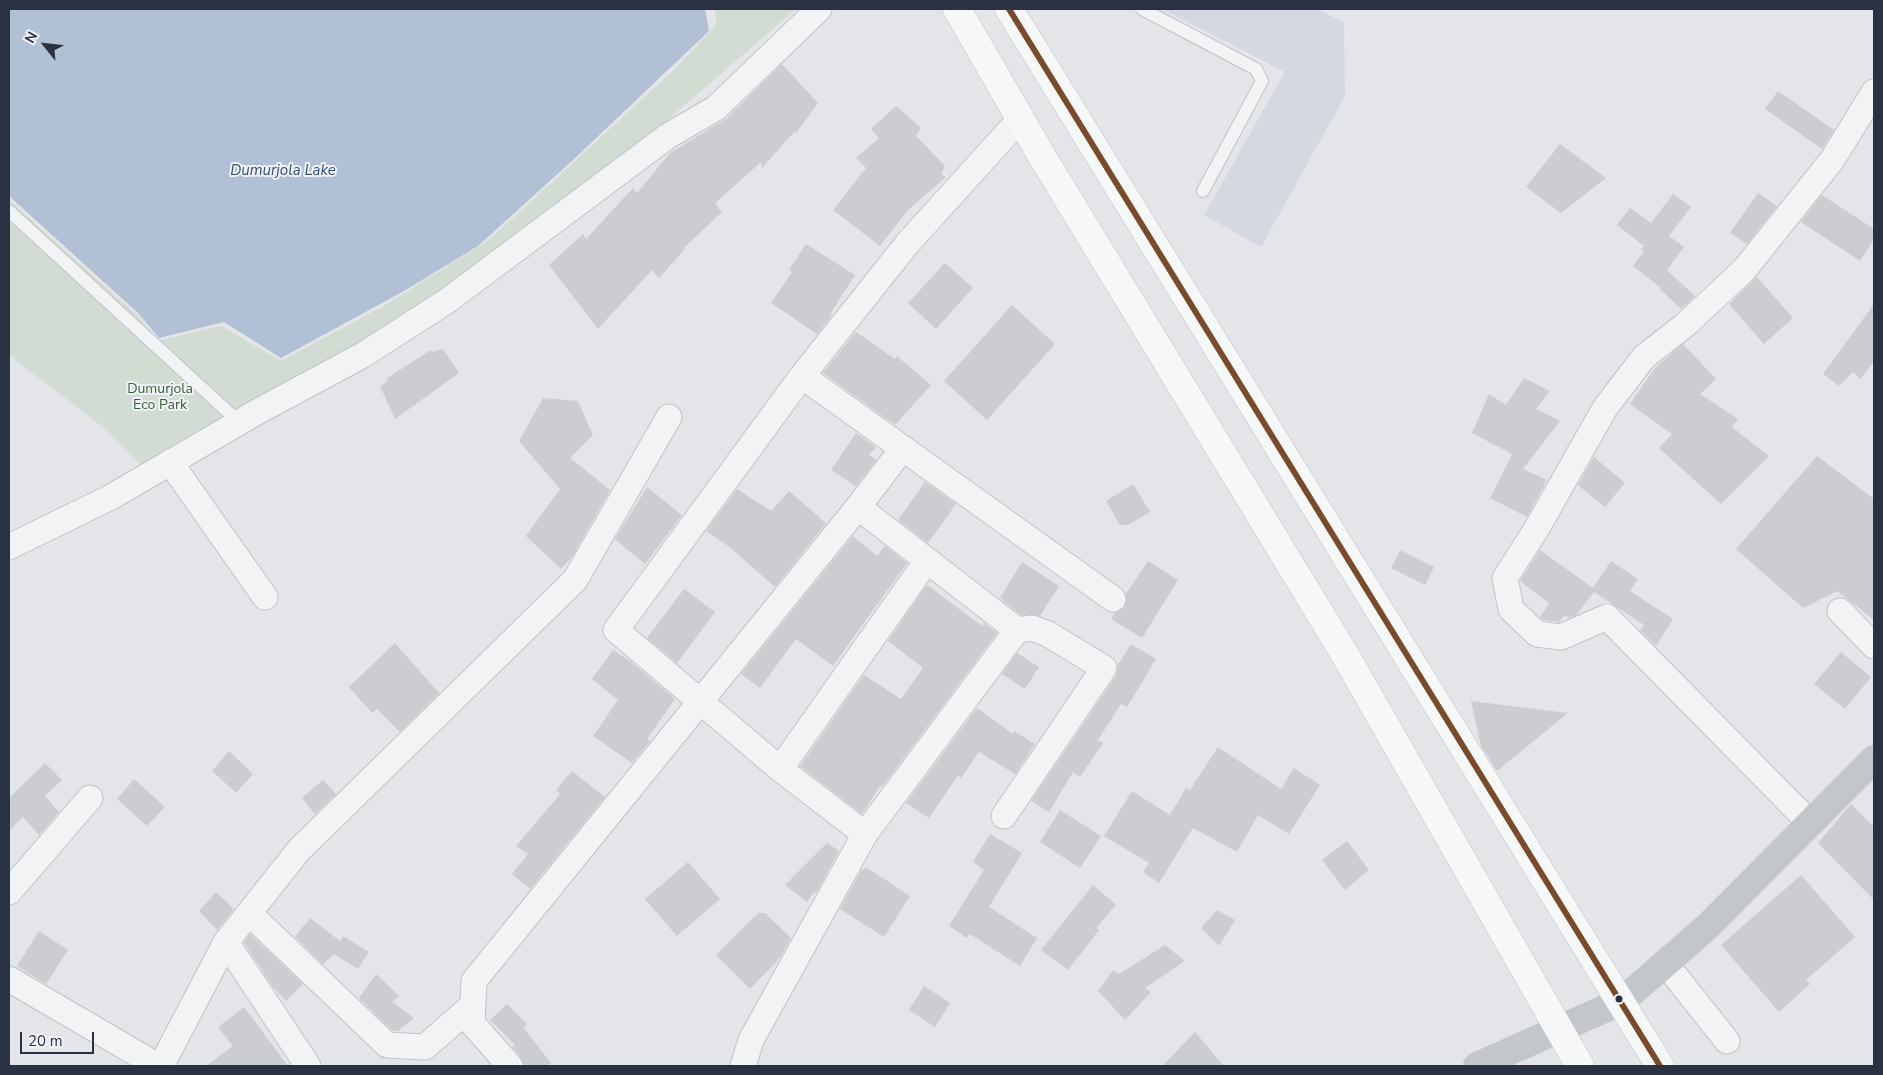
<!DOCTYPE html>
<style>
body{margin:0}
#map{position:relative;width:1883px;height:1075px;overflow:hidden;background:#e3e5e8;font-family:"Nunito Sans",sans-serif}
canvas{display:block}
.frame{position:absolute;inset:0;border:10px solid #293143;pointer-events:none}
.north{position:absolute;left:20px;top:20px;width:50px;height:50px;-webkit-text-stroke:4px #f1f3f8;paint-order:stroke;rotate:299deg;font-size:14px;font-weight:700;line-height:20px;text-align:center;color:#293143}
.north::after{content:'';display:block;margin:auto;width:18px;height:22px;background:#293143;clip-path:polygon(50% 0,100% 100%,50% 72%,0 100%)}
.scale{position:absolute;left:20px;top:1032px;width:74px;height:22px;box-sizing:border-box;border:2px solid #293143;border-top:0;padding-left:6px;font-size:15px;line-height:18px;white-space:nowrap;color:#293143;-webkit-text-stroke:4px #f1f3f8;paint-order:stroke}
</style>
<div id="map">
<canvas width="1883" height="1075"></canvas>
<div class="frame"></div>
<div class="north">N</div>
<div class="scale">20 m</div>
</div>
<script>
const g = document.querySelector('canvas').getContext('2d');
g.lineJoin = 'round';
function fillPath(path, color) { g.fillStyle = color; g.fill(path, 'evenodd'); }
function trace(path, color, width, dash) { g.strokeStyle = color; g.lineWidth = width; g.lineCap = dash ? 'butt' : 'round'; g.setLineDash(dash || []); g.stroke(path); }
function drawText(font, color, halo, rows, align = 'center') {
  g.font = font + ' "Nunito Sans",sans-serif'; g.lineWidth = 4; g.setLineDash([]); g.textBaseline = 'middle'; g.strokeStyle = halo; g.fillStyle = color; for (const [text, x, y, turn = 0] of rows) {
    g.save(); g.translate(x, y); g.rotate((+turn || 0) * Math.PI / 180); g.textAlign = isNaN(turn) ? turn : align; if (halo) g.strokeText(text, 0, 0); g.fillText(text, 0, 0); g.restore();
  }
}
fillPath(new Path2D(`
 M1162,9H1318L1344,23L1345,96L1261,247L1204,215L1285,72Z`), '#d4d8df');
fillPath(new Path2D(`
 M715,9H796L622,159L453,290L151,475L104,428L9,355V200L139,317L158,341L221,326L281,361L382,307L489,240L675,69L716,25Z`), '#d3dcd3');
fillPath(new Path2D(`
 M9,9H705L709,31L573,160L478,246L404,291L281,358L224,322L159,338L138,313L9,196Z`), '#b1c0d4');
fillPath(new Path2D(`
 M782,64L818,103L796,133L795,131L762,168L761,162L715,203L722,212L684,248L685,249L659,278L652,270L598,329L549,265L583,234L586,239L633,188L637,193L670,153L726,119Z
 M1778,91L1834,130L1822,149L1765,109Z
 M896,106L921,128L916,136L945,166L941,174L946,177L908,210L880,246L833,210L866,168L856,158L879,138L871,129Z
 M1560,144L1606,178L1561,213L1526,187Z
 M1758,193L1777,206L1747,244L1730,233Z
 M1673,194L1691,207L1669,236L1684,247L1667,270L1695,296L1681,309L1660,289L1661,288L1633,266L1644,251L1641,249L1644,246L1617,225L1630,208L1651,223Z
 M1822,195L1874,229V239L1860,261L1801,222Z
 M806,244L855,275L830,314L832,315L817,334L771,303L792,272L789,270Z
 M945,263L973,288L936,329L908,303Z
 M1757,277L1793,318L1764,344L1729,304Z
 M1874,304V361L1861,379L1853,372L1839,386L1823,374Z
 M1012,305L1055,344L987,420L944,381Z
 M856,332L895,359L897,356L931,385L895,425L823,373Z
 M1683,344L1716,379L1700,394L1738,419L1732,427L1769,456L1721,504L1659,448L1672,434L1630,404L1655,368Z
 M443,349L459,373L395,419L380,386L388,381L387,378L431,350L434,352Z
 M1524,378L1550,391L1536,409L1560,421L1523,469L1547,480L1527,517L1490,498L1512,454L1472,433L1489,394L1506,405Z
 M543,398L578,401L593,435L570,458L610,490L572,557L561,569L526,536L560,489L519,441Z
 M856,433L876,447L869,455L876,460L856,486L831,470Z
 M1817,456L1874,499V620L1837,591L1803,608L1736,549Z
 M1594,457L1625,483L1605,507L1578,485Z
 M925,482L956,504L928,543L898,520Z
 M1133,484L1150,512L1128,525H1120L1106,501Z
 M647,487L682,515L645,564L615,539Z
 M737,489L771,511L789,491L826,523L775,587L727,545L706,531Z
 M853,536L877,556L885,546L907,563L833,666L796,639L760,688L741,674Z
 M1400,550L1434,567L1425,585L1391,568Z
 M1540,550L1593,588L1611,561L1638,579L1630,591L1673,619L1656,646L1640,630L1644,625L1594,592L1576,615L1569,618L1565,615L1559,622L1544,620L1540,617L1549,603L1520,581Z
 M1148,561L1178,580L1142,638L1111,619L1115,613L1125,607L1126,594Z
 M1022,562L1059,586L1040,616L1021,615L1000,598Z
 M927,585L982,626L984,623L997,633L882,787L880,786L862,814L800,766L864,675L901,699L923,668L888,641Z
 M684,589L715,612L677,663L647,638Z
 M395,643L439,693L400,732L377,709L372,713L349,687Z
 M1131,644L1156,659L1127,707L1121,704L1098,740L1103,743L1080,777L1073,772L1049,812L1031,801L1116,676L1118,665Z
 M613,650L630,661L675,699L647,739L650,741L632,763L593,736L618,700L592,679Z
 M1841,652L1871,677L1845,709L1814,684Z
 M1017,653L1039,667L1025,689L1002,674Z
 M1471,701L1568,713L1497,771L1481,746Z
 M977,708L1013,734L1014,731L1035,744L1015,774L979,752L961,778L958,775L929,818L906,803Z
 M1218,747L1281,789L1294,768L1320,785L1289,834L1258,815L1237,852L1193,828L1159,883L1143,872L1149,863L1104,836L1132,791L1170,815L1186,788L1190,790Z
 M229,751L253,774L236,793L212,771Z
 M45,763L62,780L45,796L59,812L39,835L23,817L9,831V798Z
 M572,771L605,797L530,889L512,874L528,854L516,846L560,794L556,790Z
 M134,779L165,807L147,826L117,799Z
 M323,780L336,794L315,814L302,798Z
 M1851,804L1874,827V900L1818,843Z
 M1060,810L1101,836L1080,868L1040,842Z
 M990,834L1022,853L989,907L1037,938L1020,966L970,934L967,938L949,926L984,870L973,862Z
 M1347,841L1369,870L1345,890L1322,860Z
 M827,843L839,851L816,893L814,892L807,902L785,885Z
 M688,862L720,899L677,936L645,899Z
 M866,867L910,896L884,937L840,909L862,869L864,870Z
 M1801,875L1855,937L1806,980L1810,984L1779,1012L1721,945Z
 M1093,885L1116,905L1096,928L1099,930L1068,970L1041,950Z
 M216,892L234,909L217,930L199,911Z
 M1217,910L1235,920L1219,946L1201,928Z
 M758,913H765L791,938L779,959L750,989L716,955Z
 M310,918L340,941L343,936L369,952L358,969L334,954L323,964L295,937Z
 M39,931L68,950L46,984L17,966Z
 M250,934L303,984L286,1001L273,987L244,943Z
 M1165,945L1185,961L1145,988L1151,992L1125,1020L1098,991L1113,970L1119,974Z
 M376,974L399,996L392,1002L414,1018L398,1031H393L359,998Z
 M924,986L950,1003L935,1027L909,1010Z
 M507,1004L527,1024L523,1027L551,1063L548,1066H524L521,1057L512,1047L515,1045L490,1020Z
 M244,1007L288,1066H206L233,1046L218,1027Z
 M1195,1032L1224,1066H1162Z`), '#cbcdd1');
const service = new Path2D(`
 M1142,9L1256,69L1262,81L1203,191
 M9,211L239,422`);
const minor = new Path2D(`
 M802,376L1113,599
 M170,462L265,597
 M858,507L1017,630L1032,628L1048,634L1104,668L1004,816
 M9,547L111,497L257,412L363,355L447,301L668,136L716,108L819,9
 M1840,611L1874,646
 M780,769L926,562
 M1810,823L1607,617L1561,637L1537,634L1511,609L1505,578L1537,528L1605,408L1644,357L1685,325L1744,270L1832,160L1874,92
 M865,834L780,769L616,630L802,376L907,244L1020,119
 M9,892L90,798
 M249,913L387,1045L425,1047L473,1005
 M226,942L308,1066
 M1665,963L1727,1041
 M9,979L158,1066
 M161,1066L226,942L299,850L575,580L669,417
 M510,1066L472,1023L474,981L858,507L903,448
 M743,1066L751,1040L865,834L1017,630`);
const primary = new Path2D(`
 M957,9L1043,158L1344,653L1580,1066
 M1009,9L1660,1066`);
trace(service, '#c1c3c6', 14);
trace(minor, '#c1c3c6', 27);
trace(primary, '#bfc2c6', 29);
trace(service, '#f2f3f5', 12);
trace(minor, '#f2f3f5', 25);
trace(new Path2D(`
 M1477,1066L1622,1001L1708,926L1874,759`), '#c3c6ca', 28);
trace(primary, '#f6f7f7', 28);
trace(new Path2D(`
 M1009,9L1660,1066`), '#7a4b2a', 6);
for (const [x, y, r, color] of [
 [1619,999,4.5,"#293143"]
]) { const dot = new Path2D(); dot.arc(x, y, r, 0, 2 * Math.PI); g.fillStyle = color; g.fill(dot); trace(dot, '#f1f3f8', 2); }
drawText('14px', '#3b5f36', '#f1f3f8', [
 ["Dumurjola",160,390],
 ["Eco Park",160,406]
]);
drawText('italic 15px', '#314d79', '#f1f3f8', [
 ["Dumurjola Lake",283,171]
]);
</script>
